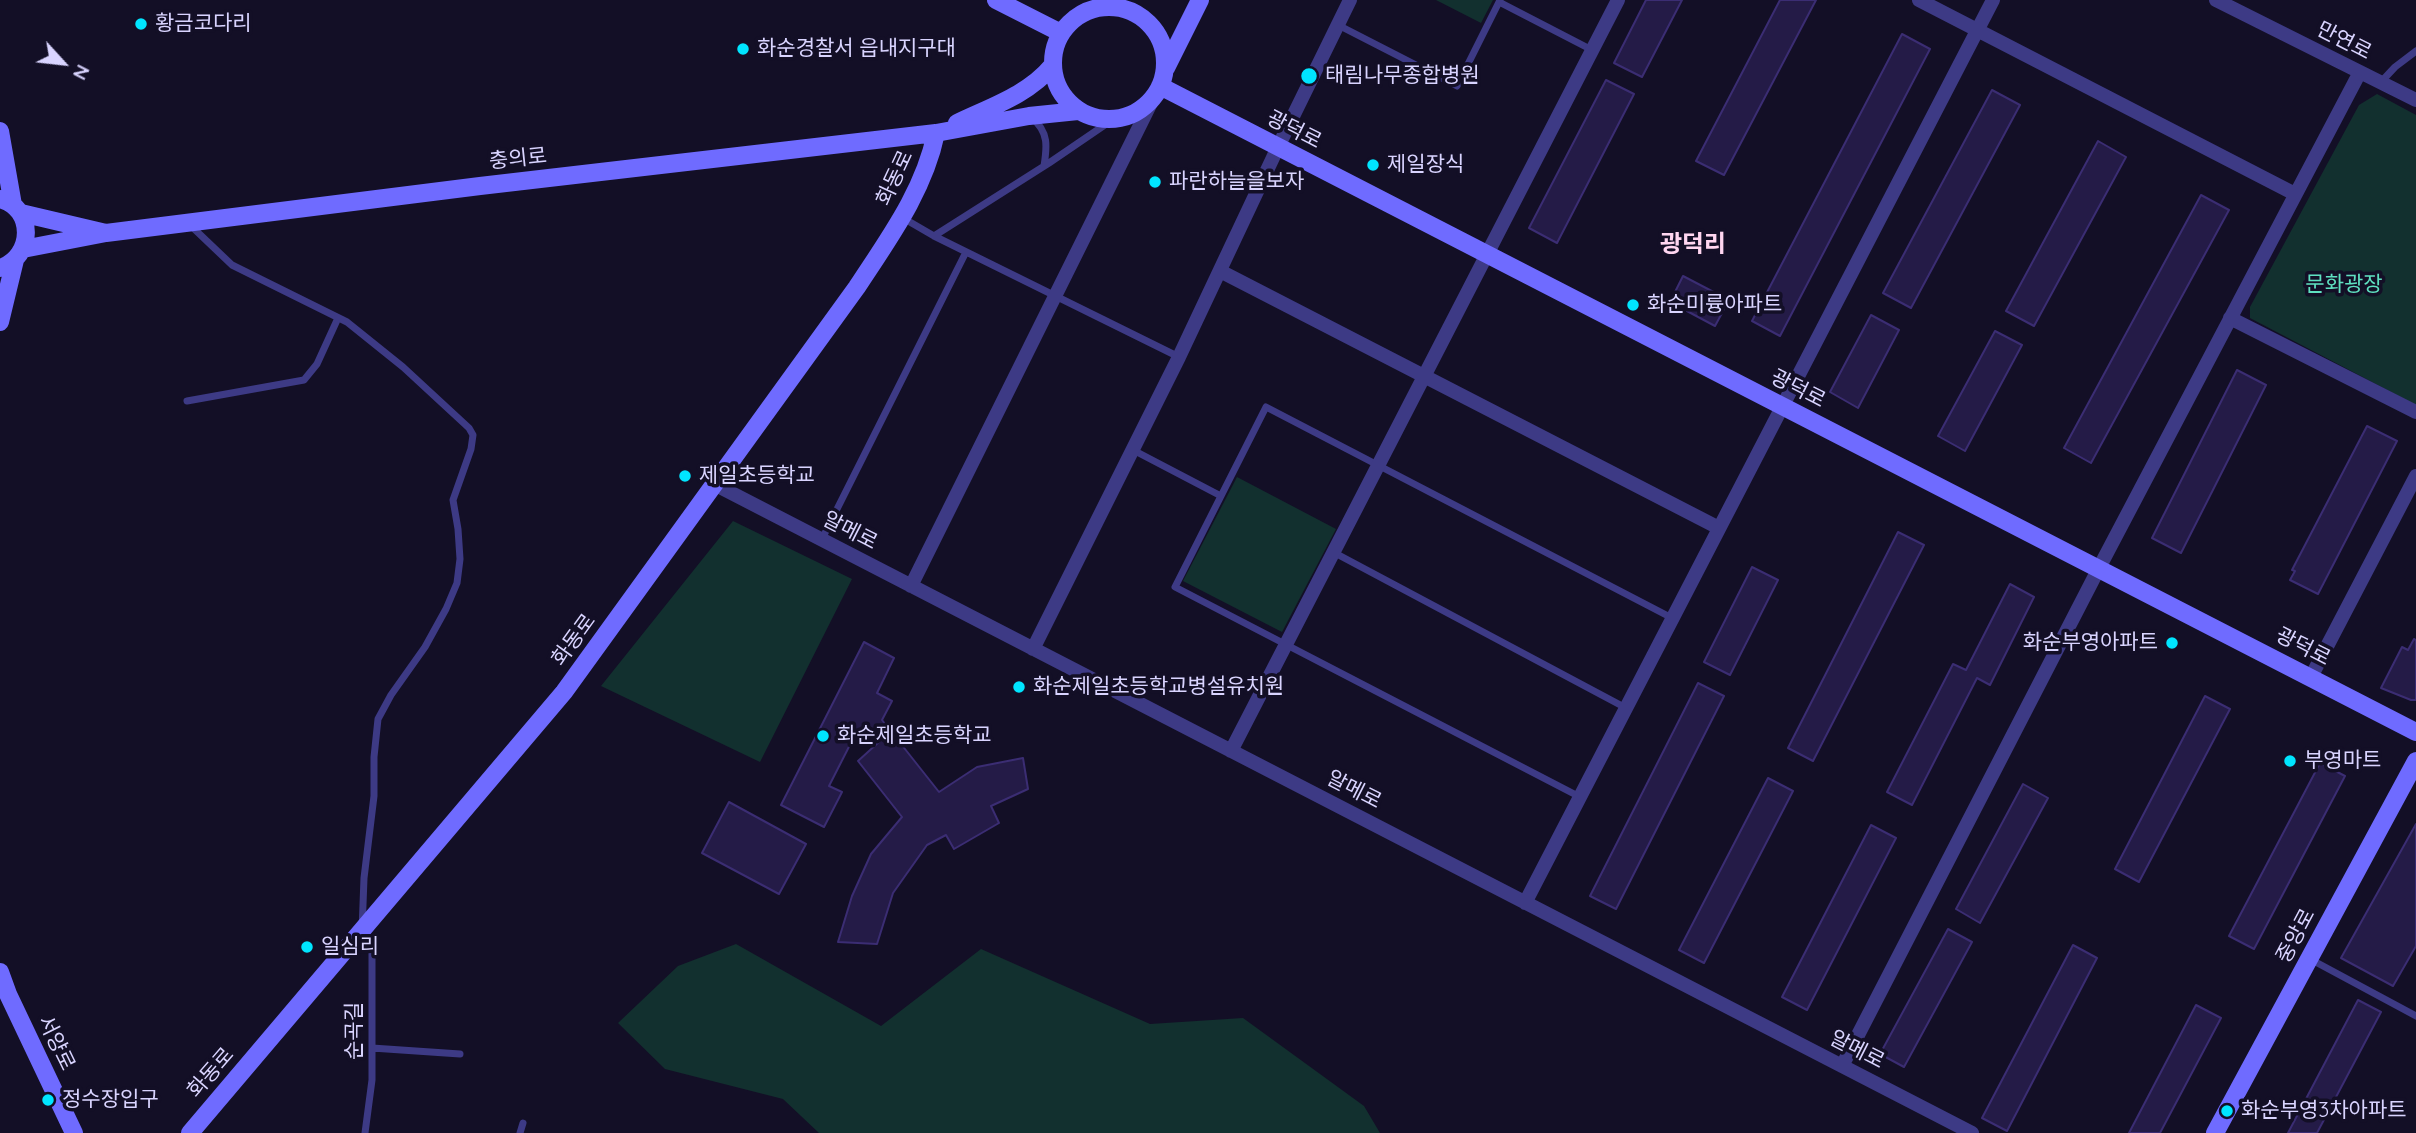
<!DOCTYPE html>
<meta charset="utf-8">
<style>
body{margin:0}
#map{position:relative;width:2416px;height:1133px;overflow:hidden;background:#130f26;font-family:Quicksand,sans-serif}
canvas{display:block}
.north{position:absolute;left:28px;top:28px;width:70px;height:70px;-webkit-text-stroke:5px #130f26;paint-order:stroke;rotate:117deg;font-size:19px;font-weight:700;line-height:28px;text-align:center;color:#d9d4ff}
.north::after{content:'';display:block;margin:auto;width:24px;height:32px;background:#d9d4ff;clip-path:polygon(50% 0,100% 100%,50% 72%,0 100%)}
</style>
<div id="map">
<canvas width="2416" height="1133"></canvas>
<div class="north">N</div>
</div>
<script>
const g = document.querySelector('canvas').getContext('2d');
g.lineJoin = 'round';
function fillPath(path, color) { g.fillStyle = color; g.fill(path, 'evenodd'); }
function trace(path, color, width, dash) { g.strokeStyle = color; g.lineWidth = width; g.lineCap = dash ? 'butt' : 'round'; g.setLineDash(dash || []); g.stroke(path); }
function drawText(font, color, halo, rows, align = 'center') {
  g.font = font + ' Quicksand,"Noto Sans KR",sans-serif'; g.lineWidth = 7; g.setLineDash([]); g.textBaseline = 'middle'; g.strokeStyle = halo; g.fillStyle = color; for (const [text, x, y, turn = 0] of rows) {
    g.save(); g.translate(x, y); g.rotate((+turn || 0) * Math.PI / 180); g.textAlign = isNaN(turn) ? turn : align; if (halo) g.strokeText(text, 0, 0); g.fillText(text, 0, 0); g.restore();
  }
}
fillPath(new Path2D(`
 M1436,0H1493L1481,23Z
 M2377,94L2416,115V405L2250,318V307L2359,105Z
 M1237,477L1336,529L1282,632L1183,581Z
 M733,521L852,579L760,762L601,686Z
 M736,944L881,1026L981,949L1150,1024L1243,1018L1364,1106L1380,1133H819L783,1099L665,1069L618,1023L678,966Z`), '#12302f');
const building = new Path2D(`
 M1646,0H1682L1642,77L1614,63Z
 M1780,0H1816L1724,175L1696,161Z
 M1902,34L1930,49L1780,336L1752,321Z
 M1606,80L1634,94L1557,243L1529,228Z
 M1992,90L2020,105L1911,308L1883,293Z
 M2098,141L2126,157L2034,326L2006,311Z
 M2201,195L2229,210L2091,463L2064,448Z
 M1683,276L1729,300L1715,326L1670,302Z
 M1871,315L1899,330L1858,408L1830,392Z
 M1995,331L2022,345L1965,451L1938,436Z
 M2237,370L2266,385L2181,553L2152,538Z
 M2367,426L2397,441L2318,594L2290,580L2295,571L2292,570Z
 M1898,532L1924,545L1813,761L1788,748Z
 M1752,567L1778,580L1730,675L1704,662Z
 M2010,584L2034,597L1990,685L1977,678L1912,805L1887,792L1953,664L1966,670Z
 M2414,639L2416,640V700H2411L2381,688L2402,647L2408,650Z
 M864,642L894,658L877,693L892,701L882,720L939,792L977,767L1023,758L1028,789L991,806L999,823L954,849L946,835L927,845L893,893L877,944L838,942L852,896L871,854L902,817L858,761L880,741L858,729L829,786L842,792L824,827L781,805Z
 M1698,683L1724,696L1616,909L1590,896Z
 M2205,696L2230,709L2139,882L2115,869Z
 M2320,763L2345,776L2254,949L2229,936Z
 M1768,778L1793,791L1704,963L1679,950Z
 M2023,784L2048,798L1980,923L1956,909Z
 M729,802L806,844L779,894L702,853Z
 M2416,824V946L2393,986L2341,958Z
 M1871,825L1896,838L1807,1010L1782,997Z
 M1948,929L1972,942L1904,1067L1880,1054Z
 M2073,945L2097,958L2007,1131L1982,1118Z
 M2358,1000L2381,1012L2317,1133H2288Z
 M2196,1005L2221,1018L2160,1133H2129Z`);
fillPath(building, '#241b47');
trace(building, '#3b2d73', 2);
trace(new Path2D(`
 M1500,0L1499,2L1592,50
 M1338,25L1457,86L1499,2
 M2381,82L2395,67L2416,51
 M1032,118C1049,132 1047,147 1044,166
 M903,218L934,236L1179,357
 M189,224L232,265L347,322L403,367L469,428L473,435L471,449L453,500L458,529L460,559L457,583L446,609L425,647L391,695L378,719L374,757V796L364,878L362,931L372,950V1080L365,1133
 M934,236L1049,163L1112,120
 M187,401L304,380L317,364L338,318
 M1133,450L1221,496
 M822,539L966,252
 M1333,552L1626,708
 M1580,797L1175,587L1266,407L1672,618
 M2310,959L2416,1016
 M372,1048L460,1054
 M520,1133L523,1123`), '#3d3a85', 7);
trace(new Path2D(`
 M1919,0L2295,194
 M2216,0L2416,100
 M1220,271L1719,528
 M2230,318L2416,412
 M716,485L1972,1133
 M911,586L1154,97
 M1033,649L1179,357L1278,147L1350,0
 M2311,677L2416,476
 M1231,751L1618,0
 M1525,903L1993,0
 M1842,1066L2099,568L2360,72`), '#3d3a85', 14);
trace(new Path2D(`
 M996,0L1061,33
 M1053 63a56 56 0 1 1 112 0a56 56 0 1 1-112 0Z
 M1166,68L1200,0
 M1160,86L2416,732
 M957,123C990,107 1028,95 1052,66
 M0,131L13,205
 M0,199C35,208 34,257 0,268
 M21,213L106,233L23,249
 M106,233L480,186L936,133L1029,116L1078,111
 M0,322L15,260
 M0,972L8,994L74,1133
 M190,1133L564,692L857,287C889,238 924,191 936,133
 M2215,1133L2416,761`), '#6f6bff', 18);
for (const [x, y, r, color] of [
 [141,24,7,"#00e5ff"],
 [743,49,7,"#00e5ff"],
 [1309,76,9,"#00e5ff"],
 [1373,165,7,"#00e5ff"],
 [1155,182,7,"#00e5ff"],
 [1633,305,7,"#00e5ff"],
 [685,476,7,"#00e5ff"],
 [2172,643,7,"#00e5ff"],
 [1019,687,7,"#00e5ff"],
 [823,736,7,"#00e5ff"],
 [2290,761,7,"#00e5ff"],
 [307,947,7,"#00e5ff"],
 [48,1100,7,"#00e5ff"],
 [2227,1111,7,"#00e5ff"]
]) { const dot = new Path2D(); dot.arc(x, y, r, 0, 2 * Math.PI); g.fillStyle = color; g.fill(dot); trace(dot, '#130f26', 2.5); }
drawText('21px', '#d9d4ff', '#130f26', [
 ["황금코다리",155,24],
 ["화순경찰서 읍내지구대",757,49],
 ["태림나무종합병원",1325,76],
 ["제일장식",1387,165],
 ["파란하늘을보자",1169,182],
 ["화순미륭아파트",1647,305],
 ["제일초등학교",699,476],
 ["화순부영아파트",2158,643,"right"],
 ["화순제일초등학교병설유치원",1033,687],
 ["화순제일초등학교",837,736],
 ["부영마트",2304,761],
 ["일심리",321,947],
 ["정수장입구",62,1100],
 ["화순부영3차아파트",2241,1111]
], 'left');
drawText('21px', '#d9d4ff', '#130f26', [
 ["만연로",2344,41,27],
 ["광덕로",1294,130,27],
 ["충의로",518,159,-6],
 ["화동로",895,178,-65],
 ["광덕로",1798,389,27],
 ["알메로",850,531,27],
 ["화동로",574,640,-54],
 ["광덕로",2303,647,27],
 ["알메로",1354,790,27],
 ["중앙로",2296,936,-62],
 ["순곡길",355,1031,-90],
 ["서양로",56,1043,64],
 ["알메로",1857,1050,27],
 ["화동로",211,1073,-49]
]);
drawText('21px', '#5fe0c0', '#130f26', [
 ["문화광장",2344,285]
]);
drawText('bold 24px', '#ffd6f0', '#130f26', [
 ["광덕리",1693,245]
]);
</script>
